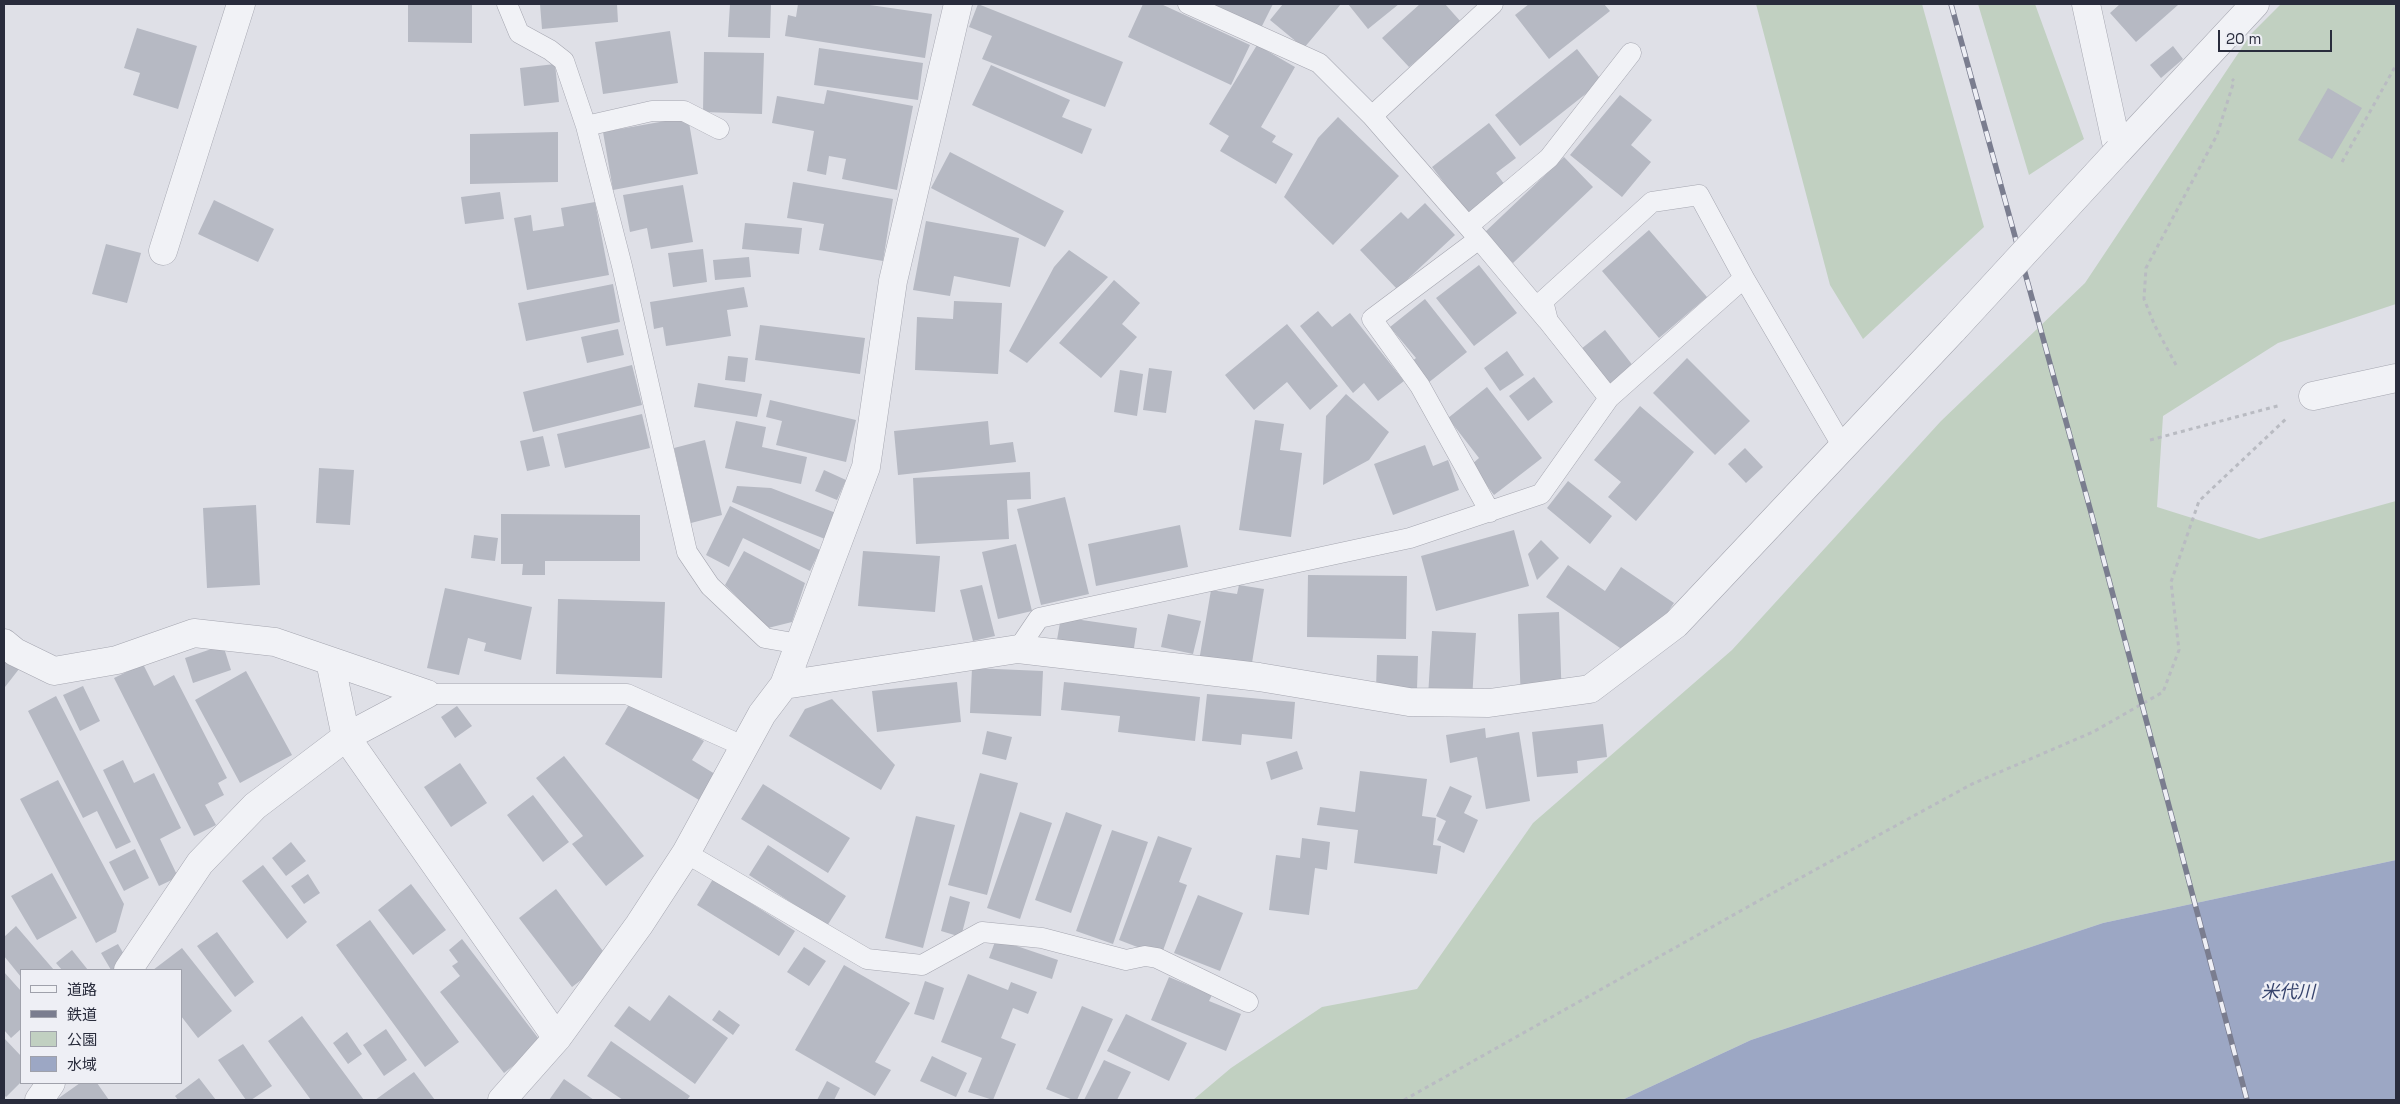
<!DOCTYPE html>
<meta charset="utf-8">
<style>
body{margin:0}
#map{position:relative;width:2400px;height:1104px;overflow:hidden;background:#dfe0e7;font-family:"Space Grotesk","Noto Sans JP",sans-serif}
canvas{display:block}
.frame{position:absolute;inset:0;border:5px solid #292c3c;pointer-events:none}
.legend{position:absolute;left:20px;top:969px;width:162px;height:115px;box-sizing:border-box;background:#eeeff5;border:1px solid #9fa1ab;margin:0;padding:6px 9px;list-style:none;font-size:15px;color:#292c3c}
.legend li{display:flex;align-items:center;gap:10px;height:25px}
.legend b{width:25px;border:1px solid #9fa1ab}
.scale{position:absolute;left:2218px;top:30px;width:114px;height:22px;box-sizing:border-box;border:2px solid #292c3c;border-top:0;padding-left:6px;font-size:15px;line-height:18px;white-space:nowrap;color:#292c3c;-webkit-text-stroke:4px #eeeff5;paint-order:stroke}
</style>
<div id="map">
<canvas width="2400" height="1104"></canvas>
<div class="frame"></div>
<ul class="legend">
<li><b style="height:6px;background:#f1f2f6"></b>道路</li>
<li><b style="height:6px;background:#7a7d8f"></b>鉄道</li>
<li><b style="height:14px;background:#c1d0c1"></b>公園</li>
<li><b style="height:14px;background:#9ca7c4"></b>水域</li>
</ul>
<div class="scale">20 m</div>
</div>
<script>
const g = document.querySelector('canvas').getContext('2d');
g.lineJoin = 'round';
function fillPath(path, color) { g.fillStyle = color; g.fill(path, 'evenodd'); }
function trace(path, color, width, dash) { g.strokeStyle = color; g.lineWidth = width; g.lineCap = dash ? 'butt' : 'round'; g.setLineDash(dash || []); g.stroke(path); }
function drawText(font, color, halo, rows, align = 'center') {
  g.font = font + ' "Space Grotesk","Noto Sans JP",sans-serif'; g.lineWidth = 5; g.setLineDash([]); g.textBaseline = 'middle'; g.strokeStyle = halo; g.fillStyle = color; for (const [text, x, y, turn = 0] of rows) {
    g.save(); g.translate(x, y); g.rotate((+turn || 0) * Math.PI / 180); g.textAlign = isNaN(turn) ? turn : align; if (halo) g.strokeText(text, 0, 0); g.fillText(text, 0, 0); g.restore();
  }
}
fillPath(new Path2D(`
 M1756,4H1922L1984,227L1863,339L1830,285Z
 M1978,4H2035L2084,139L2029,175Z
 M2281,4H2396V304L2278,343L2163,416L2157,507L2259,539L2396,501V860L2103,923L1751,1040L1622,1100H1193L1231,1068L1322,1007L1417,989L1533,823L1732,650L1941,421L2085,283L2251,34Z`), '#c1d0c1');
fillPath(new Path2D(`
 M2396,860V1100H1622L1751,1040L2103,923Z`), '#9ca7c4');
fillPath(new Path2D(`
 M408,4H472V43L408,42Z
 M540,4H617L618,22L542,29Z
 M730,4H771L770,38L728,37Z
 M798,4H863L932,14L925,58L785,36L788,15L796,17Z
 M978,4L1123,62L1105,107L982,59L992,36L969,27Z
 M1143,4H1161L1250,45L1231,85L1128,37Z
 M1208,4H1273L1260,30Z
 M1283,4H1341L1304,48L1270,20Z
 M1348,4H1399L1368,29Z
 M1420,4H1445L1461,22L1409,67L1382,38Z
 M1529,4H1604L1610,11L1549,59L1515,15Z
 M2120,4H2177L2178,5L2136,42L2110,13Z
 M137,28L197,46L178,109L133,95L140,73L124,68Z
 M670,31L678,83L603,94L595,42Z
 M1257,45L1295,67L1261,127L1276,136L1272,142L1293,154L1276,184L1220,151L1229,136L1209,124Z
 M2173,46L2183,59L2161,78L2150,65Z
 M819,48L923,63L918,100L814,85Z
 M1577,49L1602,81L1520,146L1495,115Z
 M704,52L764,53L762,114L703,112Z
 M555,64L559,102L524,106L520,68Z
 M991,65L1070,100L1062,117L1092,129L1082,154L972,105Z
 M2328,88L2362,108L2332,159L2298,140Z
 M827,90L913,106L897,190L842,179L846,159L829,156L826,175L807,171L814,131L772,123L777,96L824,104Z
 M1620,95L1652,120L1631,145L1651,162L1622,197L1570,155Z
 M688,117L698,174L613,190L603,132Z
 M1338,117L1399,176L1333,245L1284,197L1318,138Z
 M1489,123L1516,158L1496,173L1505,185L1468,214L1432,167Z
 M558,132V182L470,184V134Z
 M950,152L1064,211L1045,247L931,188Z
 M1564,157L1593,187L1513,263L1484,233Z
 M793,182L893,199L883,261L819,250L824,224L787,218Z
 M683,185L693,242L651,249L647,228L630,232L623,195Z
 M500,192L504,219L465,224L461,197Z
 M214,200L274,229L258,262L198,234Z
 M595,202L609,275L527,290L514,218L531,215L533,231L564,226L561,208Z
 M1425,203L1455,235L1397,289L1360,250L1401,212L1408,219Z
 M926,221L1019,238L1010,287L954,276L950,296L913,290Z
 M745,223L802,228L799,254L742,249Z
 M1649,230L1707,297L1659,338L1602,271Z
 M106,244L141,253L127,303L92,294Z
 M703,249L707,282L673,287L668,253Z
 M1069,250L1108,277L1027,363L1009,351L1054,267Z
 M749,257L751,277L715,280L713,260Z
 M1479,265L1517,313L1474,346L1436,298Z
 M1114,280L1140,303L1122,324L1137,337L1101,378L1059,343Z
 M613,284L620,322L526,341L518,303Z
 M744,287L748,307L727,310L731,336L666,346L663,327L654,329L650,302Z
 M1425,299L1467,352L1428,383L1411,362L1416,358L1390,327Z
 M954,301L1002,303L998,374L915,370L917,317L953,319Z
 M1318,311L1332,327L1350,313L1404,381L1378,401L1364,383L1353,393L1300,326Z
 M1287,324L1338,386L1310,410L1287,382L1254,410L1225,375Z
 M760,325L865,338L860,374L755,360Z
 M618,329L624,355L587,363L581,337Z
 M1605,330L1634,367L1610,386L1581,349Z
 M1507,351L1524,375L1500,391L1484,368Z
 M728,356L748,358L745,382L725,380Z
 M1687,358L1750,421L1715,455L1653,393Z
 M632,365L642,405L533,432L523,392Z
 M1149,368L1172,371L1166,413L1143,410Z
 M1120,370L1143,374L1137,416L1114,412Z
 M1534,377L1553,402L1528,421L1509,396Z
 M698,383L762,394L757,417L694,407Z
 M1487,387L1542,458L1494,495L1471,465L1479,458L1448,418Z
 M1346,394L1389,432L1369,460L1323,485L1326,416Z
 M770,400L856,420L846,462L776,445L782,421L766,417Z
 M1640,406L1694,452L1636,521L1608,497L1621,482L1594,460Z
 M642,414L650,448L565,468L557,434Z
 M1255,420L1284,424L1280,450L1302,453L1291,537L1239,530Z
 M736,421L766,427L762,447L807,457L801,484L725,468Z
 M988,421L990,445L1013,442L1016,462L898,475L894,431Z
 M543,436L550,466L527,471L520,441Z
 M705,440L722,515L691,523L674,448Z
 M1425,445L1433,466L1448,460L1459,490L1393,515L1374,464Z
 M1745,448L1763,467L1746,483L1728,464Z
 M319,468L354,470L350,525L316,523Z
 M824,470L846,480L837,500L815,491Z
 M1030,472L1031,499L1007,500L1009,539L916,544L913,478Z
 M1568,481L1612,516L1590,544L1547,508Z
 M737,486L771,488L836,513L825,539L732,502Z
 M1065,497L1089,594L1041,605L1017,509Z
 M256,505L260,585L207,588L203,508Z
 M730,506L820,550L810,571L743,538L729,567L706,555Z
 M501,514L640,515V561H545V575H522L523,564H501Z
 M1180,525L1188,567L1096,586L1088,544Z
 M1514,530L1529,586L1436,611L1421,556Z
 M474,535L498,538L495,561L471,558Z
 M1541,540L1559,558L1537,580L1528,554Z
 M1016,544L1032,611L998,619L982,552Z
 M744,551L805,583L792,622L768,628L725,585Z
 M863,551L940,556L935,612L858,606Z
 M1568,565L1605,591L1621,567L1674,603L1636,659L1546,597Z
 M1308,575L1407,576L1406,639L1307,637Z
 M982,585L995,636L973,641L960,590Z
 M1239,585L1264,589L1251,669L1199,661L1211,590L1237,594Z
 M445,588L532,607L521,660L484,651L486,643L468,638L459,675L427,668Z
 M558,599L665,602L662,678L556,674Z
 M1559,612L1562,704L1521,706L1518,614Z
 M1168,614L1201,621L1193,654L1161,647Z
 M1061,617L1137,628L1132,661L1055,651Z
 M1432,631L1476,633L1472,700L1428,697Z
 M223,645L231,670L193,683L185,658Z
 M1377,655L1418,656L1417,690L1376,689Z
 M4,657L19,669L5,687L4,686Z
 M143,664L154,686L174,675L227,778L218,783L224,795L205,805L216,825L194,836L114,678Z
 M972,668L1043,671L1041,716L970,713Z
 M246,671L292,755L240,783L195,700Z
 M957,682L961,722L877,732L872,691Z
 M1064,682L1200,697L1195,741L1118,732L1120,716L1061,710Z
 M83,686L100,721L80,731L63,695Z
 M1207,694L1295,702L1292,739L1242,734L1241,745L1202,741Z
 M56,696L131,842L116,849L97,811L83,818L28,711Z
 M633,698L704,741L692,760L715,774L699,800L605,744Z
 M832,699L895,765L881,790L789,736L805,709Z
 M457,706L472,726L455,738L441,717Z
 M1603,724L1607,757L1577,761L1578,773L1537,777L1532,732Z
 M1485,728L1486,738L1519,732L1530,801L1486,809L1477,757L1450,763L1446,735Z
 M987,731L1012,737L1006,760L982,754Z
 M1297,751L1303,769L1271,780L1266,762Z
 M564,756L644,856L606,886L572,844L583,836L536,778Z
 M123,760L134,783L154,773L181,828L160,839L178,877L159,886L103,770Z
 M460,763L487,803L451,827L424,787Z
 M1360,771L1427,779L1422,816L1436,818L1433,845L1441,846L1437,874L1354,863L1358,830L1317,825L1320,807L1355,812Z
 M980,773L1018,783L987,895L948,885Z
 M58,780L124,904L116,932L96,943L20,799Z
 M763,784L850,838L828,873L741,819Z
 M1450,786L1472,796L1464,813L1478,820L1464,853L1437,840L1446,821L1436,816Z
 M533,795L569,842L543,862L507,815Z
 M1020,812L1052,823L1020,919L987,908Z
 M1066,812L1102,825L1071,913L1035,900Z
 M916,816L955,825L923,948L885,938Z
 M1112,830L1148,842L1113,944L1076,931Z
 M1158,836L1192,848L1179,882L1187,885L1161,956L1119,940Z
 M1302,838L1330,842L1327,870L1315,868L1309,915L1269,910L1276,855L1300,858Z
 M291,842L306,861L286,876L272,858Z
 M768,845L846,896L827,926L749,875Z
 M135,849L149,878L124,891L109,862Z
 M263,865L307,922L287,939L242,881Z
 M52,873L77,918L37,940L11,896Z
 M308,874L320,893L304,904L291,886Z
 M713,879L795,931L779,956L697,905Z
 M411,884L446,930L413,955L378,910Z
 M556,889L609,959L572,987L519,918Z
 M1198,895L1243,913L1220,971L1174,953Z
 M950,896L970,902L961,937L941,931Z
 M370,920L459,1042L425,1067L336,945Z
 M16,926L54,970H21V977L4,956V937Z
 M217,932L254,982L235,997L197,946Z
 M462,939L542,1043L504,1073L440,992L460,976L452,966L458,962L449,950Z
 M996,939L1058,960L1052,979L989,958Z
 M118,944L129,963L116,970H111L101,953Z
 M804,947L826,961L809,986L787,972Z
 M182,948L232,1011L198,1038L181,1016V970H153Z
 M72,950L88,970H62L56,963Z
 M844,965L910,1003L875,1062L891,1070L875,1096L795,1050Z
 M4,972L21,991V1029L11,1038L4,1030Z
 M968,974L1008,990L1011,982L1037,992L1028,1014L1013,1008L1001,1038L1016,1044L993,1100L968,1092L982,1058L941,1042Z
 M1169,977L1212,995L1209,1001L1241,1014L1226,1051L1151,1020Z
 M925,981L944,988L934,1020L914,1014Z
 M669,995L728,1038L695,1084L614,1026L629,1006L650,1021Z
 M1082,1006L1113,1019L1077,1100H1073L1046,1089Z
 M719,1010L740,1025L733,1035L712,1020Z
 M1126,1014L1187,1043L1169,1081L1107,1051Z
 M302,1016L364,1100H311L268,1041Z
 M386,1029L407,1060L384,1076L363,1045Z
 M347,1032L362,1054L348,1064L333,1043Z
 M4,1038L21,1056V1082L6,1097L4,1095Z
 M611,1041L690,1096L687,1100H623L587,1076Z
 M243,1044L272,1086L251,1100H246L218,1060Z
 M932,1056L967,1073L956,1097L920,1081Z
 M1104,1060L1131,1072L1117,1100H1084Z
 M414,1072L435,1100H375Z
 M199,1078L216,1100H178L175,1096Z
 M564,1079L594,1100H549Z
 M827,1081L840,1088L834,1100H817Z
 M80,1083H97L109,1100H56Z`), '#b6b9c3');
const lane = new Path2D(`
 M507,4L519,33L550,50L564,61L586,126L622,266L687,552L710,586L765,638L799,644
 M1188,4L1319,63L1372,116L1479,239
 M1372,116L1493,4
 M586,126L652,111H684L719,129
 M1468,226L1549,158L1631,53
 M1744,278L1843,447
 M1490,512L1420,386L1372,319L1479,239L1547,320
 M1018,649L1039,618L1410,538L1541,494L1609,398L1744,278L1699,195L1652,202L1543,301L1548,321L1609,398
 M427,694H627L743,746
 M686,853L867,959L922,965L982,932L1042,938L1126,960L1145,956L1157,958L1248,1002`);
const street = new Path2D(`
 M2086,4L2118,151
 M2118,151L2255,4
 M163,251L241,4
 M2313,396L2396,378
 M4,643L15,652L54,671L117,660L194,633L275,642L427,694
 M330,661L346,737L557,1038
 M784,685L1018,649L1259,677L1409,702L1489,703L1590,689L1676,624L1954,329
 M128,970L200,863L255,806L346,737L427,694
 M39,1100L51,1083
 M502,1100L557,1038L639,925L686,853L762,714L784,685L866,467L893,281L958,4`);
trace(lane, '#a5a6b0', 21);
trace(street, '#a5a6b0', 29);
trace(new Path2D(`
 M2342,162L2396,65
 M2176,365L2155,326L2144,299L2146,268L2217,135L2234,81L2232,79
 M2150,440L2281,405
 M1404,1100L1760,900L1972,784L2093,732L2163,692L2179,650L2171,582L2199,501L2288,417`), '#b9bbc2', 3, [4, 4]);
trace(lane, '#f1f2f6', 20);
trace(street, '#f1f2f6', 28);
const rail = new Path2D(`
 M1951,4L2092,516L2247,1100`);
trace(rail, '#7a7d8f', 5.5);
trace(rail, '#eeeff5', 4, [11]);
const streetBridge = new Path2D(`
 M1954,329L2118,151`);
trace(streetBridge, '#a5a6b0', 29, []);
trace(streetBridge, '#f1f2f6', 28);
drawText('italic 18px', '#37446d', '#eeeff5', [
 ["米代川",2288,993]
]);
</script>
